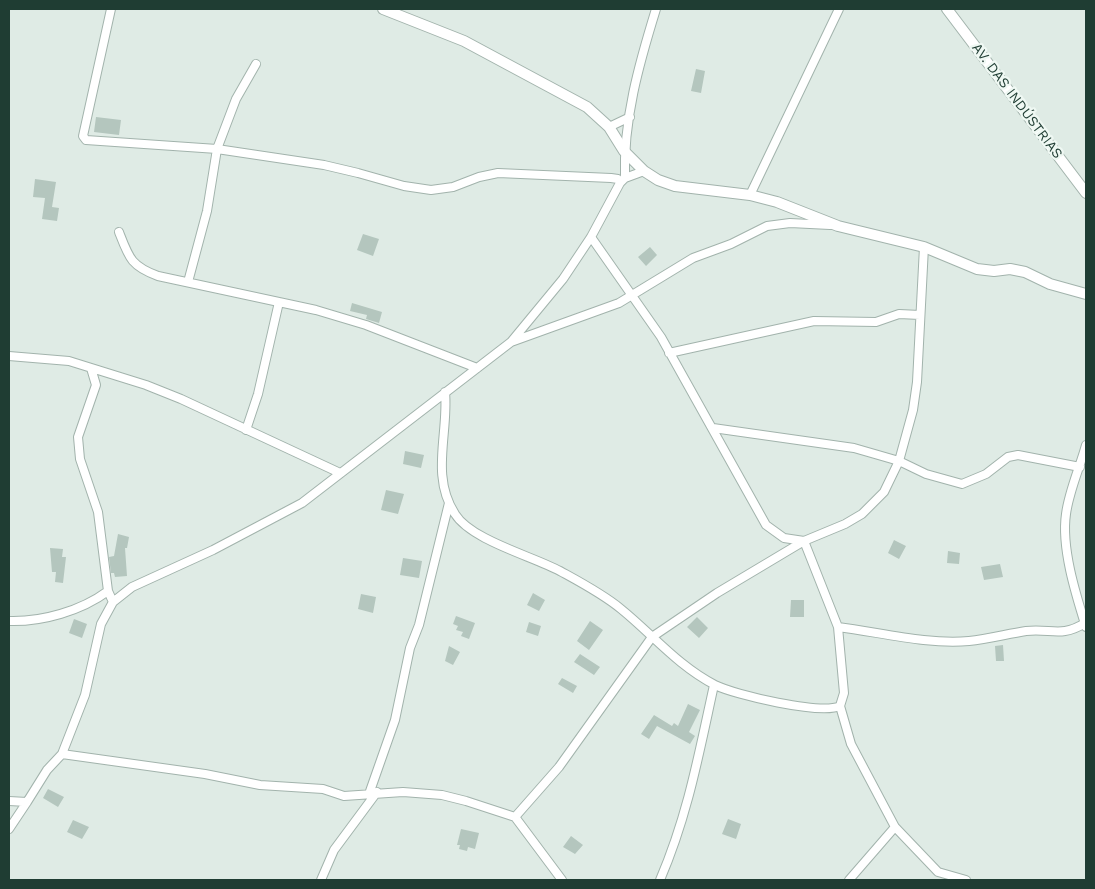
<!DOCTYPE html>
<meta charset="utf-8">
<style>
body{margin:0}
#map{position:relative;width:1095px;height:889px;overflow:hidden;background:#dfebe5;font-family:"Work Sans",sans-serif}
canvas{display:block}
.frame{position:absolute;inset:0;border:10px solid #1f3d33;pointer-events:none}
</style>
<div id="map">
<canvas width="1095" height="889"></canvas>
<div class="frame"></div>
</div>
<script>
const g = document.querySelector('canvas').getContext('2d');
g.lineJoin = 'round';
function fillPath(path, color) { g.fillStyle = color; g.fill(path, 'evenodd'); }
function trace(path, color, width, dash) { g.strokeStyle = color; g.lineWidth = width; g.lineCap = dash ? 'butt' : 'round'; g.setLineDash(dash || []); g.stroke(path); }
function drawText(font, color, halo, rows, align = 'center') {
  g.font = font + ' "Work Sans",sans-serif'; g.lineWidth = 4.5; g.setLineDash([]); g.textBaseline = 'middle'; g.strokeStyle = halo; g.fillStyle = color; for (const [text, x, y, turn = 0] of rows) {
    g.save(); g.translate(x, y); g.rotate((+turn || 0) * Math.PI / 180); g.textAlign = isNaN(turn) ? turn : align; if (halo) g.strokeText(text, 0, 0); g.fillText(text, 0, 0); g.restore();
  }
}
fillPath(new Path2D(`
 M696,69L705,71L701,93L691,91Z
 M96,117L121,120L119,135L94,132Z
 M35,179L56,182L52,207L59,208L57,221L42,219L45,198L33,197Z
 M363,234L379,239L373,256L357,250Z
 M650,247L657,255L646,266L638,257Z
 M352,303L382,312L379,323L366,319L367,315L350,311Z
 M405,451L424,455L421,468L403,464Z
 M386,490L404,494L398,514L381,510Z
 M118,534L129,537L127,548H125L127,576L115,577L114,573H111L109,557L114,556Z
 M894,540L906,546L899,559L888,553Z
 M50,548L63,549L62,557H66L63,583L55,582L56,572H52Z
 M948,551L960,553L959,564L947,563Z
 M403,558L422,561L419,578L400,575Z
 M1000,564L1003,577L984,580L981,567Z
 M533,593L545,600L539,611L527,605Z
 M361,594L376,597L373,613L358,609Z
 M791,600H804V617H790Z
 M456,616L475,623L469,639L461,636L463,632L456,630L458,626L453,624Z
 M697,617L708,628L699,638L687,627Z
 M74,619L87,624L82,638L69,633Z
 M590,621L603,630L589,650L577,641Z
 M529,622L541,626L538,636L526,632Z
 M1003,645L1004,661H996L995,646Z
 M449,646L460,652L453,665L445,661Z
 M580,654L600,667L594,675L574,662Z
 M562,678L577,686L573,693L558,684Z
 M688,704L700,710L689,732L695,736L690,744L657,726L649,739L641,734L654,715L672,726L674,723L678,726Z
 M48,789L64,797L58,807L43,798Z
 M728,819L741,824L736,839L722,834Z
 M73,820L89,827L82,839L67,832Z
 M461,829L479,833L475,849L468,847L467,851L459,849L460,845H457Z
 M571,836L583,845L575,854L563,847Z`), '#b4c6be');
const minor = new Path2D(`
 M111,9L83,136L86,140L217,149L324,165L358,173L404,186L431,190L453,187L479,177L498,173L611,178L618,179L620,183
 M609,127L630,117
 M625,178C623,120 639,64 656,9
 M750,195L839,9
 M119,232C129,258 131,266 158,276L316,310L366,325L477,368
 M188,282L207,211L217,149L236,99L256,64
 M511,342L619,303L693,258L731,244L767,226L790,223L830,225
 M669,353L814,321L876,322L899,314L920,315
 M9,356L69,361L146,385L181,399L340,473
 M91,368L96,385L78,437L80,459L98,512L108,591L113,602
 M445,392C449,432 430,476 455,514C471,540 532,556 560,571C580,582 603,594 621,609C652,634 678,666 715,685C735,695 821,715 840,706L844,693L838,627L804,541L784,538L766,525L661,337L591,237
 M713,428L854,448L899,461L926,474L962,484L986,474L1008,457L1018,455L1080,467
 M246,430L258,394L279,302
 M9,621C42,622 81,611 108,591
 M838,627C879,632 928,645 969,641C988,639 1007,634 1026,631C1051,628 1061,638 1085,623
 M1086,627C1076,595 1061,548 1066,514C1069,491 1080,467 1086,445
 M840,706L851,744L895,827L938,872L966,880
 M62,754L205,774L260,785L323,789L344,796L403,792L442,795L466,801L515,817L562,880
 M369,794L395,720L410,648L419,625L449,503
 M9,801L27,802L47,770L62,754L85,695L101,624L113,602L132,587L213,550L302,503L511,342L563,279L591,237L620,183L625,178L644,171
 M515,817L559,767L652,637L717,593L804,541L845,524L862,514L884,492L899,461L913,410L917,382L924,247
 M9,829L27,802
 M321,880L334,850L377,792
 M660,880C688,815 699,753 714,685
 M849,880L895,827`);
const tertiary = new Path2D(`
 M383,9L464,41L587,107L609,127L624,151L644,171L658,180L675,186L750,195L777,202L838,226L924,247L977,269L994,271L1010,269L1025,272L1050,284L1086,294
 M947,9L1086,193`);
trace(minor, '#a2b3ac', 10);
trace(tertiary, '#a2b3ac', 12);
trace(minor, '#fff', 8);
trace(tertiary, '#fff', 10);
drawText('14px', '#1f3d33', '#eff8f3', [
 ["AV. DAS INDÚSTRIAS",1017,101,53]
]);
</script>
